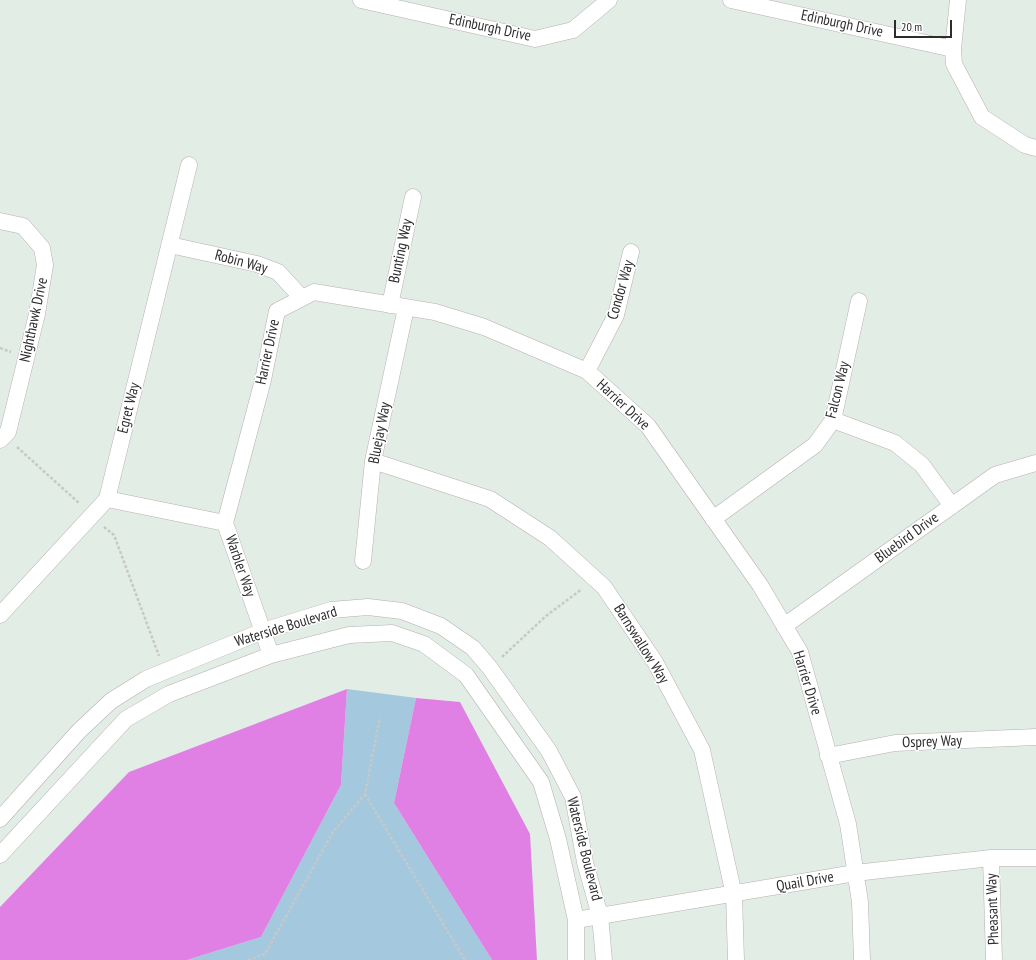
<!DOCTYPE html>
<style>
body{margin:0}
#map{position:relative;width:1036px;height:960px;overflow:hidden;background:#e2ede5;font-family:"PT Sans Narrow",sans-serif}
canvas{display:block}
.scale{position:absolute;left:894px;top:20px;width:58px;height:18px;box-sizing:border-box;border:2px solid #2d2d2d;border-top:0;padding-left:5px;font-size:12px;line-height:14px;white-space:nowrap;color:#2d2d2d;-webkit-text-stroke:3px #fff;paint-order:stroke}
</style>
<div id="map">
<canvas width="1036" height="960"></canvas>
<div class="scale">20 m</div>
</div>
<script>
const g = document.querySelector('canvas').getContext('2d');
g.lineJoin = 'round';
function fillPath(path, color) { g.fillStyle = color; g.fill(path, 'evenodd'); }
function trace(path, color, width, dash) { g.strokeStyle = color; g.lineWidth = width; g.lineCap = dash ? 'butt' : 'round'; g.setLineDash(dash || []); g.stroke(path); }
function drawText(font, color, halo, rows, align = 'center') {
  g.font = font + ' "PT Sans Narrow",sans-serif'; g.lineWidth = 3; g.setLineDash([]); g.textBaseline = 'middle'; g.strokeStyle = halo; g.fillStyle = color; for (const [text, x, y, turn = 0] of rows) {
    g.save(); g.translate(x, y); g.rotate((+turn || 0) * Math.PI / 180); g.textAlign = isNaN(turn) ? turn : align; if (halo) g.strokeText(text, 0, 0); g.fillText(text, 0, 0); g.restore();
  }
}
fillPath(new Path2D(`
 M347,689L416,698L394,803L492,960H187L261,937L341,785Z`), '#a4c8de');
fillPath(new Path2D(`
 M347,689L341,785L261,937L187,960H0V907L129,772Z
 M416,698L460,702L530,834L537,960H492L394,803Z`), '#e180e4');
const street = new Path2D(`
 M361,0L535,39L573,30L609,0
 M731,0L953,49
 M958,0L953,49L954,64L982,117L1025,145L1036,148
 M0,221L23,226L42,248L45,265L37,314L8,432L0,440
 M170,245L257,264L278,272L302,298
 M390,305L413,197
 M587,371L616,315L631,252
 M833,420L895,443L922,465L952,506
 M373,461L490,499L550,538L604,587L655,662L702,750L734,895L736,960
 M107,499L225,523L271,655
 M713,519L815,445L833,420L859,301
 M225,523L263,380L277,311L314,292L435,312L484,327L587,371L648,426L760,585L800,652L848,824L860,902L862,960
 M363,561L373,461L406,308
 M0,615L107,499L189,165
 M784,626L995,475L1036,463
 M828,756L895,743L1036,737
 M0,819L79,731L111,701L146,679L263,631L331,610L368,607L402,611L441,626L473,648L490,668L549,751L573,797L585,862L600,916L604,960
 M0,855L75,774L126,719L169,694L271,655L349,635L392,633L424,644L466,675L541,782L558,839L576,920V960
 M991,858L994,960
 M576,920L855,873L991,858H1036`);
trace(street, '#b8aeb3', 17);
trace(new Path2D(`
 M0,348L11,352
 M17,447L79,503
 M104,527L114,535L159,656
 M502,657L546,616L582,589
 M365,794L465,960
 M248,960L265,954L333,832L365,794L380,717`), '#c8c8c8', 2.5, [3, 2]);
trace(street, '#fff', 16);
drawText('15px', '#2d2d2d', '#fff', [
 ["Edinburgh Drive",842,24,12],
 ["Edinburgh Drive",490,28,12],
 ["Bunting Way",401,251,-78],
 ["Robin Way",241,262,15],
 ["Condor Way",621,290,-74],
 ["Nighthawk Drive",34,320,-78],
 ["Harrier Drive",268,352,-78],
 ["Falcon Way",838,390,-76],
 ["Harrier Drive",623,405,43],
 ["Egret Way",129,408,-76],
 ["Bluejay Way",380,433,-79],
 ["Bluebird Drive",907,538,-36],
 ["Warbler Way",240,566,71],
 ["Waterside Boulevard",286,627,-17],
 ["Barnswallow Way",641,644,58],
 ["Harrier Drive",807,683,73],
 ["Osprey Way",932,742,-2],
 ["Waterside Boulevard",584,849,76],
 ["Quail Drive",805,882,-10],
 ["Pheasant Way",993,909,-92]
]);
</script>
